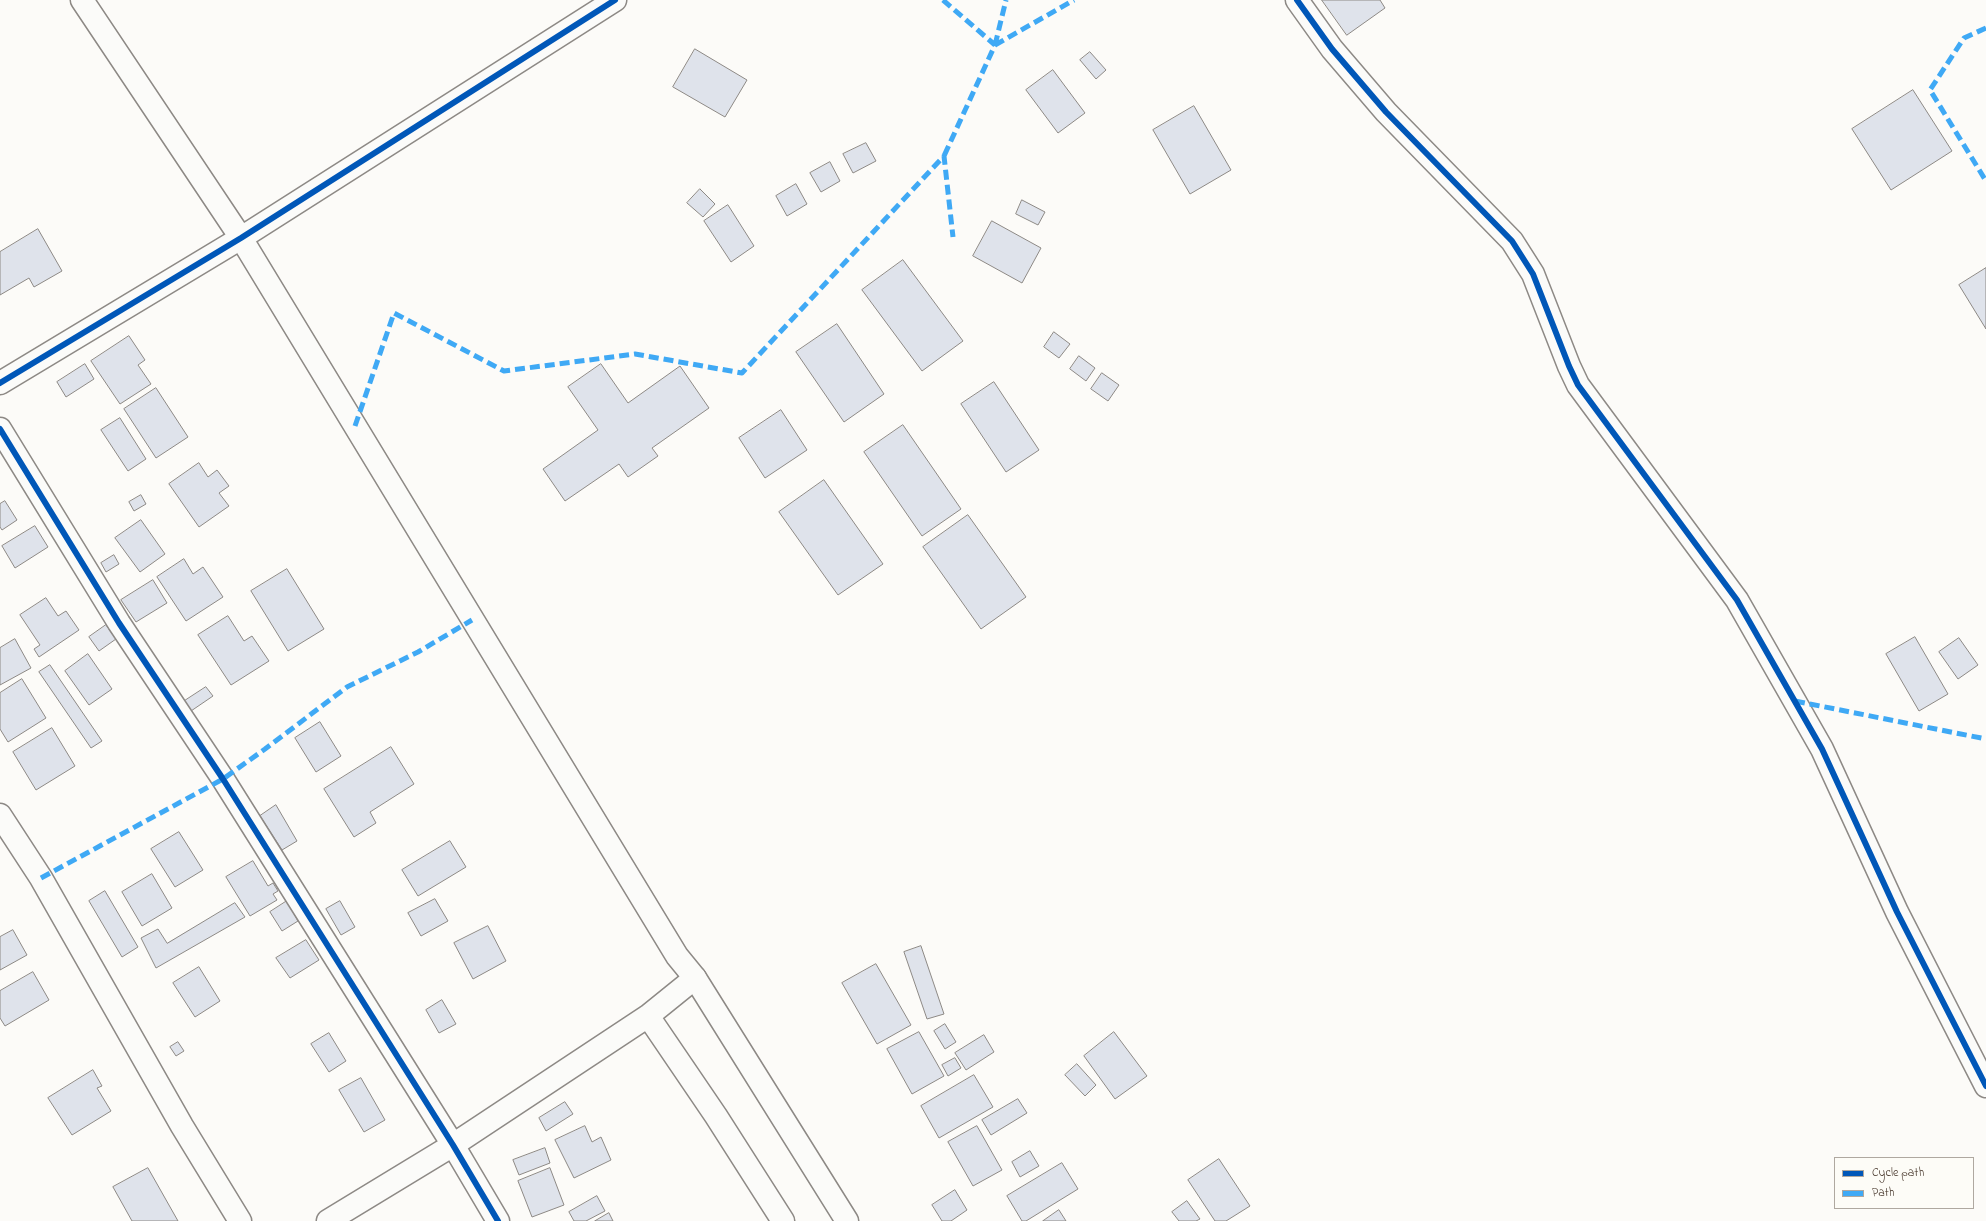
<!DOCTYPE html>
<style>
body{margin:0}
#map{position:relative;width:1986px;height:1221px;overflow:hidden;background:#fcfbf8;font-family:"Indie Flower",sans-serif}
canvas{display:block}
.legend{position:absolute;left:1834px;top:1157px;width:140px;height:52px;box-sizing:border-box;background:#fdfcf7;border:1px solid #afa8a0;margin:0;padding:5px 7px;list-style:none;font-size:12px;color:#3b2a1e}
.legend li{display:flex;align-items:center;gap:8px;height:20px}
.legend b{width:20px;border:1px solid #afa8a0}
</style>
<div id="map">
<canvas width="1986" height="1221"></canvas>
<ul class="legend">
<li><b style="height:5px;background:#0057b8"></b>Cycle path</li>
<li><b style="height:5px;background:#3fa9f5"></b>Path</li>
</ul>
</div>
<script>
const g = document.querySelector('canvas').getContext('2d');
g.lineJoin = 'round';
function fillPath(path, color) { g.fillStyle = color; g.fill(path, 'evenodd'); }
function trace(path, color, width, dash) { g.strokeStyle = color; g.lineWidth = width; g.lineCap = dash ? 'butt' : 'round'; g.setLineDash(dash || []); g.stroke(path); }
const building = new Path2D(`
 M1322,0H1380L1385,8L1347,35Z
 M695,49L747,80L725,117L673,87Z
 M1090,52L1106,70L1096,79L1080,60Z
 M1053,70L1085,113L1058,133L1026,90Z
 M1913,90L1952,151L1891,190L1852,129Z
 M1194,106L1231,170L1190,194L1153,130Z
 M866,143L876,161L853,173L843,154Z
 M830,162L840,181L821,192L810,173Z
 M796,184L807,204L787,216L776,196Z
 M700,189L715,204L703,217L687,203Z
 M1022,200L1045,212L1038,225L1016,214Z
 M728,205L754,246L731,262L704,221Z
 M992,221L1041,248L1022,283L973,256Z
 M38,229L62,271L34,287L29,278L0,295V252Z
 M903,260L963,341L922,371L862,290Z
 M1986,268V329L1959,285Z
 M837,324L884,394L844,422L796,352Z
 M1054,332L1070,344L1059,358L1044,347Z
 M129,336L145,360L138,365L151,384L120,404L91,361Z
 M1079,356L1095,368L1086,381L1070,369Z
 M85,364L94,379L66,397L57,382Z
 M601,364L628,403L680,366L709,408L652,448L658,456L628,477L619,464L565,501L543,469L598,430L568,387Z
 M1102,373L1119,385L1108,401L1091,389Z
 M994,382L1039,450L1006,472L961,404Z
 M156,388L188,437L156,458L124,409Z
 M781,410L807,450L765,478L739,438Z
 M120,418L146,459L128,471L101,430Z
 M903,425L961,509L922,536L864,452Z
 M199,463L208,477L217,470L229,486L219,493L229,506L199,527L169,484Z
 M824,480L883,564L838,595L779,512Z
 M141,495L146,504L134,511L129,502Z
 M5,501L17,520L2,530L0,527V504Z
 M968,515L1026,597L981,629L923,547Z
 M141,520L165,554L140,572L115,538Z
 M35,526L48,547L15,568L2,546Z
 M114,555L119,564L106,572L101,563Z
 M184,559L193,574L203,567L223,597L186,621L157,577Z
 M287,569L324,629L288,651L251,591Z
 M153,580L167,603L136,622L121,600Z
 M46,598L58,616L66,611L79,630L39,657L34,649L40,645L20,615Z
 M228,616L244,641L252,636L269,661L231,685L198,635Z
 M106,625L116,639L99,651L89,637Z
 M1915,637L1948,694L1919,711L1886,654Z
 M1959,638L1978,665L1958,679L1939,652Z
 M15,639L31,668L0,685V648Z
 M88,654L112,689L89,705L65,671Z
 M50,665L102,741L91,748L39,672Z
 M22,679L46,718L8,742L0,729V693Z
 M206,687L213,696L191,711L183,702Z
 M320,722L341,756L316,772L295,738Z
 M52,728L75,766L36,790L13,752Z
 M391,747L414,784L370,812L376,823L354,837L324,789Z
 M276,805L297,841L282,850L260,816Z
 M179,832L203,870L175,887L151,849Z
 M450,841L466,867L418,896L402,870Z
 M253,861L268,886L273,883L278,891L273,894L277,900L250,916L226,877Z
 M152,874L172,908L142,926L122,892Z
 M105,891L138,947L122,957L89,901Z
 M435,899L448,921L421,936L408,913Z
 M287,901L298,921L282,931L270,912Z
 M340,901L355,927L341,935L326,909Z
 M235,903L245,917L156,968L141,938L158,929L167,943Z
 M488,926L506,961L473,979L454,943Z
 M13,930L27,955L0,970V937Z
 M306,940L319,960L290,978L276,958Z
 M921,946L944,1014L927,1019L904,952Z
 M876,964L911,1025L877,1044L842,983Z
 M199,967L220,1001L195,1017L173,983Z
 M33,972L49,1000L5,1026L0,1018V991Z
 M442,1000L456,1024L439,1033L426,1010Z
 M945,1024L956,1042L945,1049L934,1031Z
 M919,1032L944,1076L912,1094L887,1049Z
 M1114,1032L1147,1076L1115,1099L1084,1056Z
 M329,1033L346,1061L329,1072L311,1044Z
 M984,1035L994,1052L966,1070L955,1053Z
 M178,1042L184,1051L176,1056L170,1047Z
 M955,1058L961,1068L948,1076L942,1065Z
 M1077,1064L1096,1085L1085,1096L1065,1075Z
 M93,1070L102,1086L97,1088L111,1111L72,1135L48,1098Z
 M974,1075L993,1107L939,1138L921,1106Z
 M361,1078L385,1120L364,1132L339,1090Z
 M1018,1099L1027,1113L991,1135L982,1120Z
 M565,1102L573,1114L546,1131L539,1118Z
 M585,1126L592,1142L601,1137L611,1160L574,1178L555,1140Z
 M977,1126L1002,1170L973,1186L948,1142Z
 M545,1148L550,1163L519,1175L513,1160Z
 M1030,1151L1039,1166L1020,1177L1012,1162Z
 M1219,1159L1250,1206L1226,1221H1215L1188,1180Z
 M1062,1163L1078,1189L1026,1221H1022L1007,1196Z
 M148,1168L178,1221H132L113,1187Z
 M550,1168L564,1205L532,1217L518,1181Z
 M955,1190L967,1210L951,1221H942L932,1205Z
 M597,1196L605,1211L586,1221H574L569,1212Z
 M1187,1201L1200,1219L1196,1221H1179L1172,1212Z
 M1059,1210L1066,1221H1043Z
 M609,1213L613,1221H595Z`);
fillPath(building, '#dfe3eb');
trace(building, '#8d8985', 1);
const minor = new Path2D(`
 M1297,0L1332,49L1386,112L1512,241L1533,274L1569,366L1578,385L1737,600L1822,749L1897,912L1986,1086
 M0,383L241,238L615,0
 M0,429L119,623L223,779L453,1145L498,1221
 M0,815L41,878L182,1126L240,1221
 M648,1016L716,1116L783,1221
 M328,1221L453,1145L648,1016L695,978`);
const primary = new Path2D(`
 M82,0L241,238L677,956L695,978L847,1221`);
trace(minor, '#8d8985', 25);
trace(primary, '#8d8985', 25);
trace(minor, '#fbfbf9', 22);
trace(primary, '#fbfbf9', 22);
trace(new Path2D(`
 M943,0L995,45L944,156
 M1986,28L1964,38L1930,90L1986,181
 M995,45L1074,0
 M995,45L1006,0
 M355,426L394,313L504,371L635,354L742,373L944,156L953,237
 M1795,701L1986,739
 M41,878L223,779L265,749L347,687L418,652L472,620`), '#3fa9f5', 5, [10, 5]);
trace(new Path2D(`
 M1297,0L1332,49L1386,112L1512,241L1533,274L1569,366L1578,385L1737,600L1822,749L1897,912L1986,1086
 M0,383L241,238L615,0
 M0,429L119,623L223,779L453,1145L498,1221`), '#0057b8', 6);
</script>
